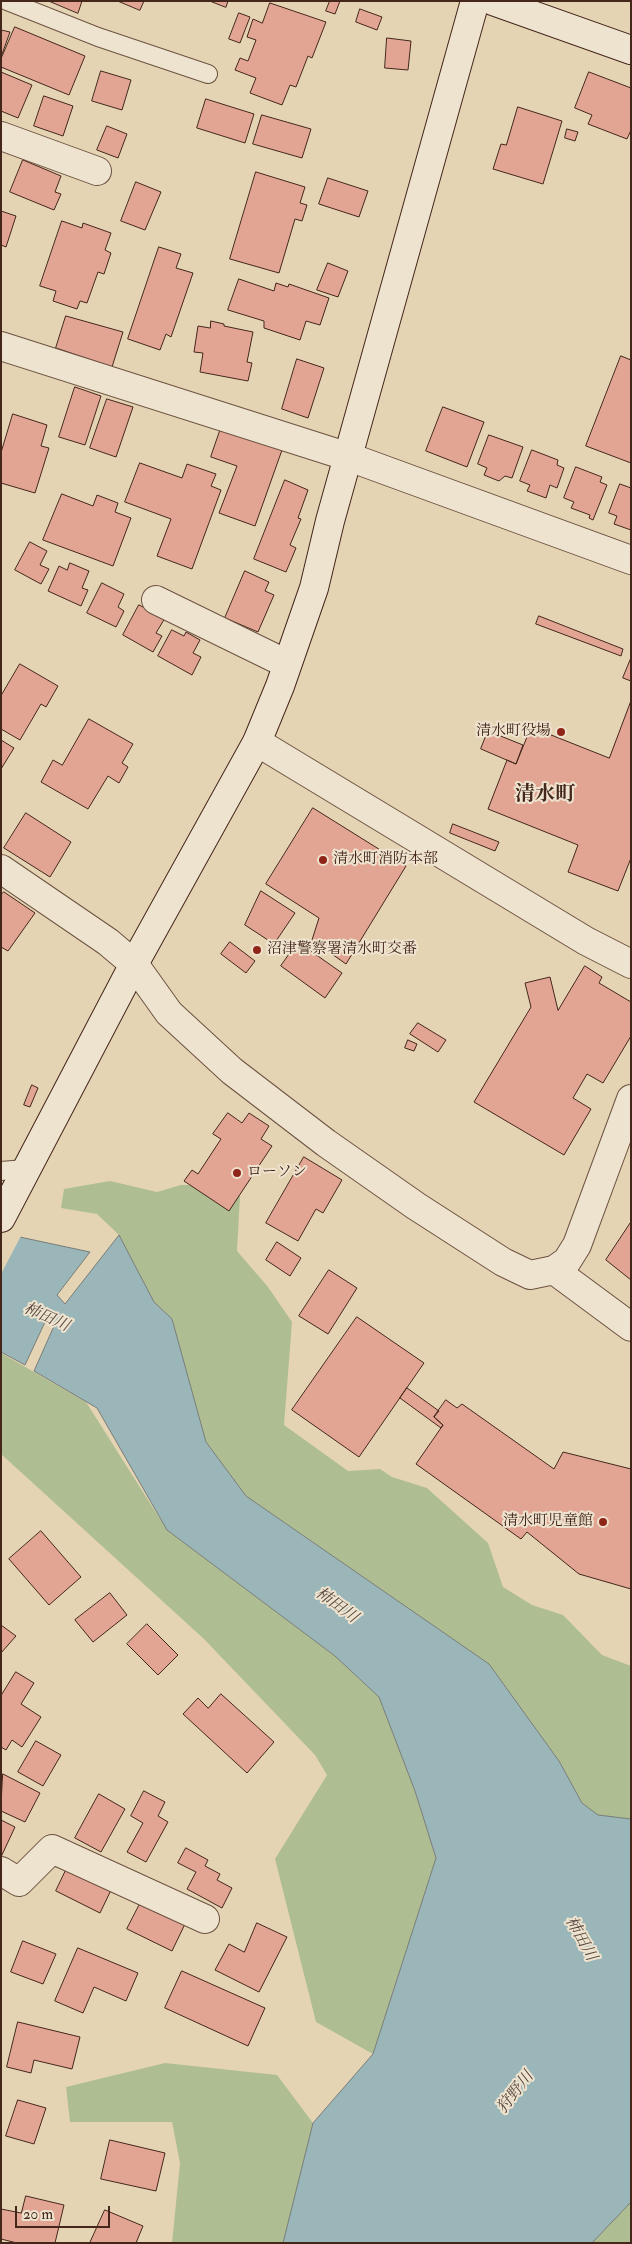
<!DOCTYPE html>
<meta charset="utf-8">
<style>
body{margin:0}
#map{position:relative;width:632px;height:2244px;overflow:hidden;background:#e5d4b4;font-family:"IM FELL Double Pica",serif}
canvas{display:block}
.frame{position:absolute;inset:0;border:2px solid #44261b;pointer-events:none}
.scale{position:absolute;left:15px;top:2206px;width:95px;height:22px;box-sizing:border-box;border:2px solid #44261b;border-top:0;padding-left:6px;font-size:15px;line-height:18px;white-space:nowrap;color:#44261b;-webkit-text-stroke:4px #eee3ce;paint-order:stroke}
</style>
<div id="map">
<canvas width="632" height="2244"></canvas>
<div class="frame"></div>
<div class="scale">20 m</div>
</div>
<script>
const g = document.querySelector('canvas').getContext('2d');
g.lineJoin = 'round';
function fillPath(path, color) { g.fillStyle = color; g.fill(path, 'evenodd'); }
function trace(path, color, width, dash) { g.strokeStyle = color; g.lineWidth = width; g.lineCap = dash ? 'butt' : 'round'; g.setLineDash(dash || []); g.stroke(path); }
function drawText(font, color, halo, rows, align = 'center') {
  g.font = font + ' "IM FELL Double Pica","Noto Serif JP",serif'; g.lineWidth = 4; g.setLineDash([]); g.textBaseline = 'middle'; g.strokeStyle = halo; g.fillStyle = color; for (const [text, x, y, turn = 0] of rows) {
    g.save(); g.translate(x, y); g.rotate((+turn || 0) * Math.PI / 180); g.textAlign = isNaN(turn) ? turn : align; if (halo) g.strokeText(text, 0, 0); g.fillText(text, 0, 0); g.restore();
  }
}
fillPath(new Path2D(`
 M110,1181L157,1192L181,1185H211L240,1196L237,1251L268,1287L292,1322L284,1425L348,1471L380,1469L392,1477L427,1488L488,1543L503,1587L532,1605L563,1615L602,1655L631,1666V1819L598,1815L582,1803L559,1761L489,1664L246,1496L206,1442L172,1319L154,1302L119,1235L97,1214L61,1208L64,1189Z
 M1,1353L86,1402L167,1530L335,1656L379,1697L415,1791L436,1858L373,2054L316,2022L275,1859L327,1775L315,1755L204,1639L1,1454Z
 M165,2063L277,2075L313,2123L283,2243H172L180,2163L172,2122H70L66,2087Z
 M631,2202V2243H592Z`), '#aebe92');
const water = new Path2D(`
 M1,1233L90,1252L57,1295L65,1304L119,1235L154,1302L172,1319L206,1442L246,1496L489,1664L559,1761L582,1803L598,1815L631,1819V2202L592,2243H283L313,2123L373,2054L436,1858L415,1791L379,1697L335,1656L167,1530L97,1408L34,1371L54,1326L45,1322L25,1365L1,1352Z`);
fillPath(water, '#9ab6b8');
trace(water, '#787c79', 1);
fillPath(new Path2D(`
 M1,1230L22,1234L1,1274Z`), '#e5d4b4');
const building = new Path2D(`
 M49,1H82L78,13Z
 M118,1H144L140,10Z
 M210,1H228L226,7Z
 M330,1H340L335,14L326,11Z
 M270,3L326,22L312,58L308,56L296,87L290,85L282,105L250,93L256,78L235,70L240,58L248,61L256,40L247,37L253,19L262,23Z
 M360,9L382,17L377,30L356,22Z
 M239,13L250,17L240,43L229,39Z
 M15,27L85,56L69,95L1,67V59Z
 M1,30L10,32L1,57Z
 M387,38L411,41L408,70L385,68Z
 M101,71L131,80L122,110L92,101Z
 M1,72L32,85L18,118L1,111Z
 M589,72L631,88V130L627,139L588,124L592,115L575,108Z
 M44,96L73,106L63,136L34,126Z
 M206,99L254,114L245,143L197,128Z
 M518,107L562,121L543,184L493,169L501,144L506,145Z
 M262,115L311,129L302,158L253,144Z
 M107,126L127,134L118,158L97,150Z
 M567,129L578,132L575,141L565,138Z
 M23,160L61,176L55,192L61,194L54,210L10,192Z
 M256,172L305,187L300,203L307,205L302,221L295,219L279,273L230,259Z
 M328,178L368,191L359,217L319,204Z
 M136,182L161,192L145,230L121,221Z
 M1,211L16,216L6,247L1,245Z
 M62,221L82,228L83,223L111,233L105,250L111,253L104,274L98,272L87,303L80,301L77,309L53,301L56,291L40,286Z
 M159,247L181,254L176,268L193,273L171,337L166,334L160,350L128,339Z
 M328,263L348,271L338,297L317,290Z
 M239,279L274,291L276,283L288,287L289,284L329,298L320,325L306,321L300,340L264,328V321L228,310Z
 M66,316L123,332L112,367L56,348Z
 M211,321L224,324V326L253,332L247,362L252,363L248,381L200,372L203,353L194,352L198,326L210,328Z
 M621,356L631,360V463L586,446Z
 M297,359L324,368L308,418L282,409Z
 M75,387L101,396L85,445L59,437Z
 M107,399L133,407L116,457L90,448Z
 M443,407L484,422L467,467L426,451Z
 M13,414L47,425L41,446L49,448L35,493L1,483V453Z
 M221,428L282,450L255,526L219,513L237,466L211,457Z
 M489,435L523,447L512,478L505,476L499,481L484,475L487,468L478,464Z
 M532,450L558,460L557,465L564,468L557,488L550,485L546,498L527,491L530,485L520,481Z
 M140,463L182,478L187,464L216,474L211,486L221,490L192,569L157,556L171,519L125,502Z
 M576,467L602,477L600,482L607,485L593,520L589,518L590,515L571,508L574,502L564,498Z
 M285,480L308,490L298,518L301,519L290,545L296,548L286,572L254,559Z
 M620,484L631,488V530L614,524L617,516L609,513Z
 M62,494L93,506L97,495L118,503L115,512L131,518L113,566L43,540Z
 M30,542L47,551L40,565L49,569L41,584L15,570Z
 M70,563L89,571L82,588L88,590L81,606L48,591L59,566L67,570Z
 M245,571L269,582L265,591L274,595L258,632L225,618Z
 M102,583L124,594L118,607L124,611L116,627L87,613Z
 M139,605L165,618L156,633L162,636L153,652L123,635Z
 M539,616L623,649L621,656L536,624Z
 M172,630L184,636L186,632L200,640L193,653L201,657L192,675L158,656Z
 M631,658V681L623,678Z
 M20,664L58,686L46,707L41,704L20,740L1,729V696Z
 M631,701V858L618,891L568,872L578,845L488,809L507,760L516,764L531,727L609,758Z
 M89,719L133,744L122,763L128,767L119,783L108,776L88,809L41,782L53,760L62,765Z
 M488,731L523,745L516,764L481,749Z
 M1,740L14,748L1,769Z
 M313,808L406,866L346,964L312,940L319,918L266,884Z
 M26,813L71,842L50,877L4,848Z
 M453,824L499,842L495,851L450,833Z
 M261,891L295,913L274,944L245,925Z
 M4,892L35,913L8,951L1,947V895Z
 M230,942L255,961L246,973L221,954Z
 M298,942L342,973L325,998L281,966Z
 M585,966L602,977L599,983L631,1002V1036L603,1083L587,1074L573,1098L591,1109L564,1155L474,1102L531,1007L525,983L550,977L558,1010Z
 M418,1023L446,1040L438,1052L410,1034Z
 M408,1040L417,1044L414,1051L405,1048Z
 M32,1085L38,1088L30,1107L24,1105Z
 M228,1113L242,1123L249,1113L269,1126L261,1139L272,1146L229,1211L184,1181L192,1170L198,1174L221,1139L213,1134Z
 M304,1157L342,1180L323,1213L316,1209L298,1241L266,1223Z
 M631,1222V1280L606,1260Z
 M277,1242L301,1258L290,1276L266,1260Z
 M329,1270L357,1288L328,1334L299,1316Z
 M357,1317L424,1363L359,1457L292,1410Z
 M407,1388L439,1411L434,1417L443,1425L441,1428L400,1398Z
 M446,1400L457,1408L462,1404L554,1469L563,1452L631,1469V1589L579,1574L527,1532L521,1539L416,1464L443,1425L434,1417Z
 M41,1531L81,1577L49,1605L9,1559Z
 M110,1593L127,1615L93,1642L75,1620Z
 M147,1624L178,1655L158,1675L127,1644Z
 M1,1625L16,1636L1,1653Z
 M16,1672L34,1683L21,1704L41,1717L22,1747L12,1740L6,1750L1,1747V1696Z
 M221,1694L274,1742L247,1773L183,1714L198,1698L208,1708Z
 M36,1741L61,1755L43,1786L18,1772Z
 M3,1774L40,1793L25,1822L1,1811Z
 M144,1791L165,1802L158,1816L168,1822L146,1862L127,1852L143,1823L131,1816Z
 M99,1794L125,1809L101,1852L75,1838Z
 M1,1820L15,1827L1,1857Z
 M186,1848L208,1860L205,1866L220,1874L217,1880L232,1888L222,1908L187,1889L196,1872L178,1863Z
 M69,1864L113,1886L100,1913L56,1891Z
 M141,1902L185,1924L172,1951L127,1929Z
 M257,1923L287,1937L259,1992L215,1970L229,1944L244,1952Z
 M23,1941L56,1954L43,1984L11,1972Z
 M78,1948L138,1973L126,2001L94,1987L83,2013L55,2001Z
 M182,1971L265,2008L248,2046L165,2008Z
 M18,2022L80,2037L72,2069L34,2060L31,2073L7,2067Z
 M18,2100L46,2108L34,2144L6,2136Z
 M110,2140L165,2153L156,2191L101,2179Z
 M26,2196L64,2205L55,2243H17L1,2239V2209L21,2213Z
 M105,2210L143,2226L136,2243H90Z`);
fillPath(building, '#e2a594');
trace(building, '#44261b', 1);
const lane = new Path2D(`
 M7,1L98,37L208,74
 M1,1171L25,1169`);
const street = new Path2D(`
 M1,136L97,171
 M1,346L349,457L631,560
 M156,600L287,664
 M257,742L586,941L631,964
 M1,869L108,942L134,964L169,1013L232,1071L326,1143L416,1206L503,1262L530,1275L554,1270L567,1261L577,1245L631,1099
 M554,1270L631,1327
 M1,1871L19,1882L52,1849L205,1919`);
const secondary = new Path2D(`
 M493,1L631,50
 M1,1218L134,964L257,742L280,686L314,588L330,521L475,1`);
trace(lane, '#6c5241', 20);
trace(street, '#6c5241', 30);
trace(secondary, '#44261b', 30);
trace(lane, '#eee3ce', 18);
trace(street, '#eee3ce', 28);
trace(secondary, '#eee3ce', 28);
for (const [x, y, r, color] of [
 [561,732,5,"#8f2418"],
 [323,860,5,"#8f2418"],
 [257,950,5,"#8f2418"],
 [237,1173,5,"#8f2418"],
 [603,1522,5,"#8f2418"]
]) { const dot = new Path2D(); dot.arc(x, y, r, 0, 2 * Math.PI); g.fillStyle = color; g.fill(dot); trace(dot, '#eee3ce', 2); }
drawText('15px', '#44261b', '#eee3ce', [
 ["清水町役場",551,732,"right"],
 ["清水町消防本部",333,860],
 ["沼津警察署清水町交番",267,950],
 ["ローソン",247,1173],
 ["清水町児童館",593,1522,"right"]
], 'left');
drawText('italic 16px', '#5a4a42', '#eee3ce', [
 ["柿田川",46,1318,24],
 ["柿田川",336,1606,36],
 ["柿田川",580,1939,61],
 ["狩野川",516,2093,-52]
]);
drawText('bold 20px', '#44261b', '#eee3ce', [
 ["清水町",545,796]
]);
</script>
